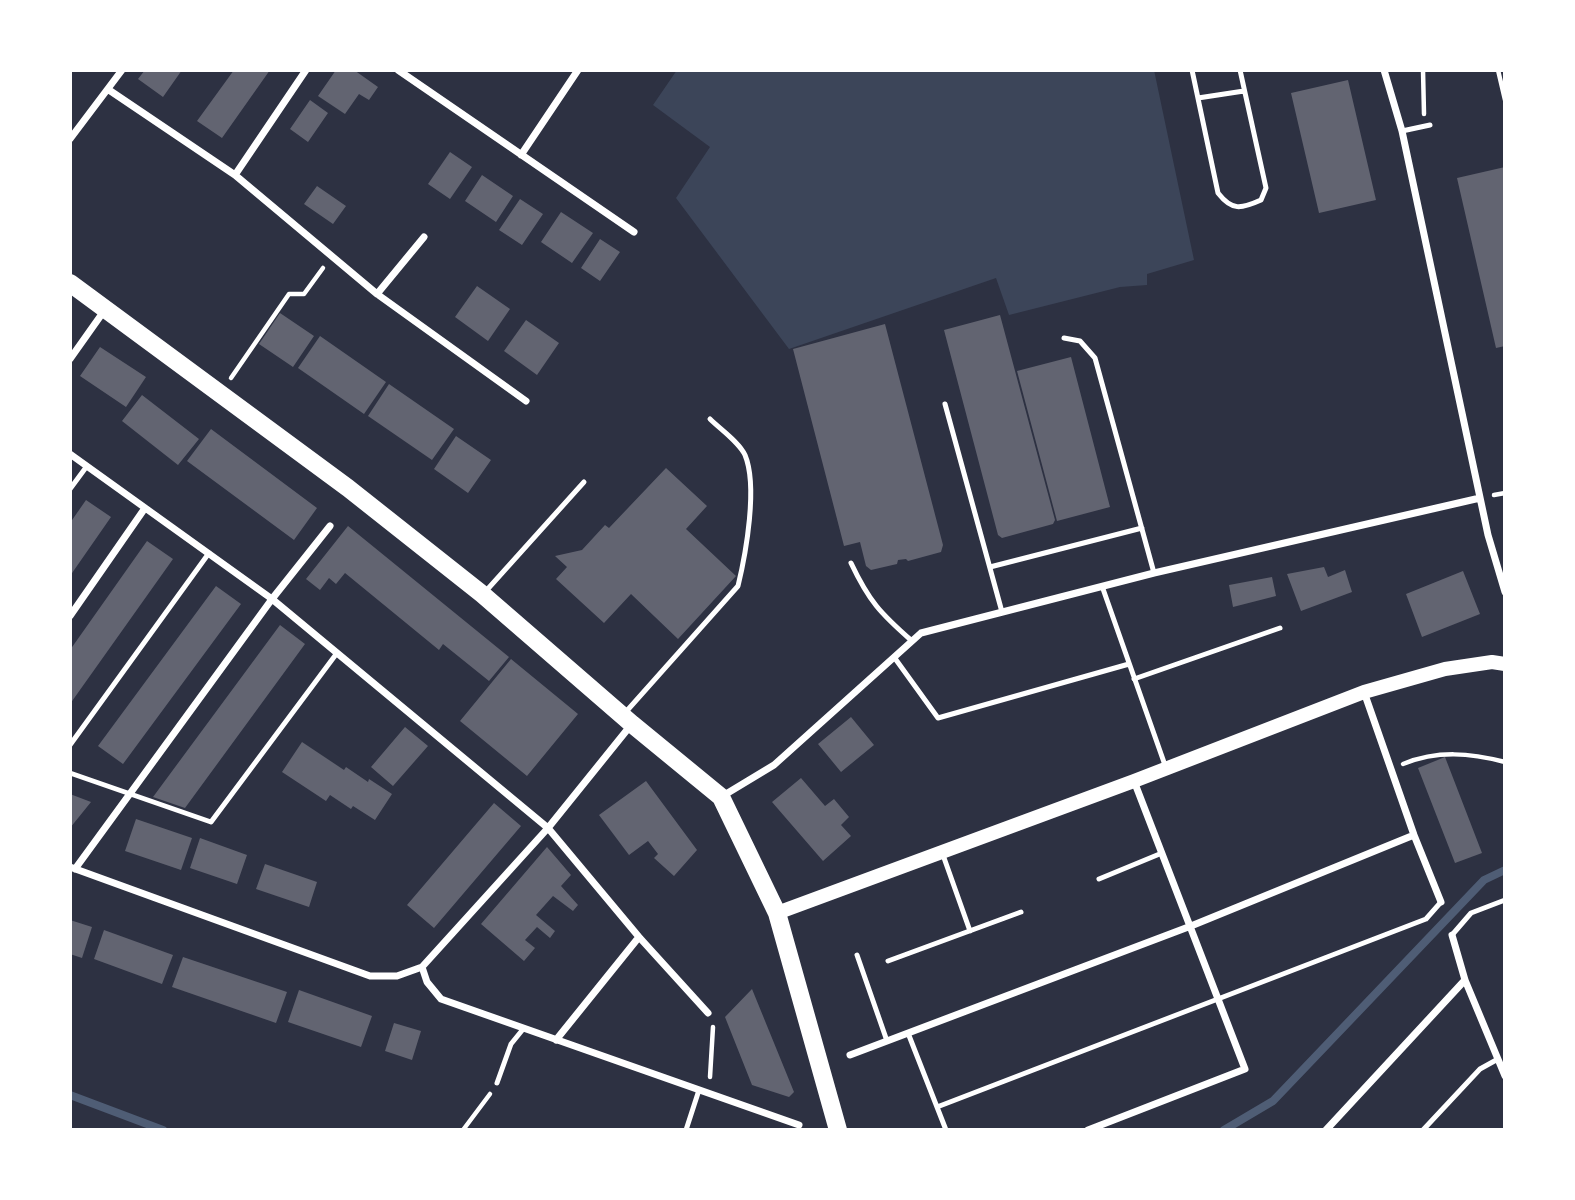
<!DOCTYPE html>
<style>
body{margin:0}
#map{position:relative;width:1575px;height:1200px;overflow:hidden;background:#2d3142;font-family:"Zilla Slab",serif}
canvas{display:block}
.frame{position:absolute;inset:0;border:72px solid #fff;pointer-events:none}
</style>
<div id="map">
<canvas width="1575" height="1200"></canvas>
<div class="frame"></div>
</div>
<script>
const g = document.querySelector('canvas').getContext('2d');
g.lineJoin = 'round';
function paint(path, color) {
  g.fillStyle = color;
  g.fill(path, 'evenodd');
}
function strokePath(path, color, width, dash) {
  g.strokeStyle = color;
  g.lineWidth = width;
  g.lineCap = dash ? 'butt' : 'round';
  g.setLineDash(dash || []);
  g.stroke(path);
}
paint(new Path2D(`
 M 677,70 L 1154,70 L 1194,260 L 1147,274 L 1147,285 L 1120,287 L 1009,315 L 996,278 L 789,349 L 676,198 L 710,147 L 653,105 Z`), '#3c4559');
strokePath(new Path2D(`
 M 70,1095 L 163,1130
 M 1224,1130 L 1273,1101 L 1484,880 L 1505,870`), '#4f5d75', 8);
paint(new Path2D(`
 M 145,70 L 182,70 L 163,97 L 138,79 Z
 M 234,70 L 270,70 L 222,138 L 197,121 Z
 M 336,70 L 354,70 L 378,87 L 369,100 L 359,94 L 345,114 L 318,96 Z
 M 1348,80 L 1376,200 L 1319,213 L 1291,93 Z
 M 310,100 L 328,113 L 308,142 L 290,129 Z
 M 450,152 L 472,167 L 450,199 L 428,184 Z
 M 1505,167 L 1505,346 L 1496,348 L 1457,178 Z
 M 482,175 L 513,196 L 496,222 L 465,201 Z
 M 317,186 L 346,206 L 333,224 L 304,204 Z
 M 520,199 L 543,214 L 522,245 L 499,230 Z
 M 561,212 L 593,233 L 572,263 L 541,242 Z
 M 600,239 L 620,252 L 600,281 L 581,268 Z
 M 477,286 L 510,309 L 488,341 L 455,317 Z
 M 280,313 L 314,336 L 293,367 L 259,344 Z
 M 1000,315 L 1055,520 L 1053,524 L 1002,538 L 998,535 L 944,330 Z
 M 526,320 L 559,343 L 537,375 L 504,351 Z
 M 885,324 L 943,545 L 941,552 L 908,561 L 906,559 L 898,560 L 897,564 L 871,570 L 866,566 L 860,542 L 844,546 L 793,349 Z
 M 320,336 L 386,382 L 364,414 L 298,368 Z
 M 100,347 L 146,377 L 126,407 L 80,376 Z
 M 1071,357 L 1110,507 L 1057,521 L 1017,371 Z
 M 389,384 L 454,429 L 432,460 L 368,416 Z
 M 142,395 L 199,439 L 178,465 L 122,421 Z
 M 211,429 L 317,508 L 294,540 L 187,461 Z
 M 456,436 L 491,460 L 468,493 L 434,469 Z
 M 666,468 L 707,506 L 686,529 L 736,576 L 678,639 L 631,594 L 604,623 L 556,579 L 567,567 L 555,556 L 582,550 L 605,525 L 609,528 Z
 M 86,500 L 111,517 L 70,576 L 70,523 Z
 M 348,526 L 509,657 L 489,681 L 443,644 L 439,650 L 345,573 L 336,584 L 329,578 L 320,590 L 306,579 Z
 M 147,541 L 173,559 L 70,704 L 70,650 Z
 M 1324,567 L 1328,577 L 1345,570 L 1352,592 L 1301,611 L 1287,574 Z
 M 1463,571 L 1480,614 L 1422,637 L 1406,594 Z
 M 1272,577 L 1276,596 L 1233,607 L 1229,585 Z
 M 216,586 L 241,604 L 123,764 L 98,746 Z
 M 280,625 L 305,644 L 185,808 L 153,797 Z
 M 511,659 L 578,714 L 527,776 L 460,721 Z
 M 851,717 L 874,745 L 841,772 L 818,744 Z
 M 405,727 L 428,746 L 393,786 L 371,767 Z
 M 302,742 L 344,770 L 346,767 L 368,782 L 369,779 L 392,794 L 375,820 L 353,806 L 351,809 L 330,795 L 326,801 L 282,772 Z
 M 1445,757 L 1482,853 L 1455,863 L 1418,768 Z
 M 801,778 L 825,806 L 834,799 L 849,817 L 841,825 L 851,836 L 823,861 L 772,802 Z
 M 646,781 L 697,850 L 674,876 L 654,858 L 658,854 L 648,841 L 629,855 L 599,815 Z
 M 70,794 L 91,802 L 70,828 Z
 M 494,803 L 521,826 L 434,928 L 407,905 Z
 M 136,819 L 192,838 L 181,870 L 125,851 Z
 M 200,838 L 247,855 L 237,884 L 190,868 Z
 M 547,847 L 571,875 L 561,886 L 578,905 L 573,911 L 553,896 L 536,915 L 555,931 L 550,938 L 537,927 L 525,940 L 535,948 L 524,961 L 481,924 Z
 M 265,864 L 317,882 L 309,907 L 256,889 Z
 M 70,920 L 92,927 L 82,958 L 70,954 Z
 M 104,930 L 173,955 L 162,984 L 94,959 Z
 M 183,957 L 287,992 L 276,1023 L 172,987 Z
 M 752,989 L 794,1092 L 789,1097 L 752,1085 L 725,1017 Z
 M 299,990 L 372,1016 L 361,1047 L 288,1022 Z
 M 394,1023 L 421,1031 L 412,1060 L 385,1051 Z`), '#626471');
strokePath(new Path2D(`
 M 1423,70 L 1424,114
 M 1498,70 L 1505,100
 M 231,378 L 289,294 L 304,294 L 323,268
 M 1494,495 L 1505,493
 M 1403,764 C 1438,750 1470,753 1505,762
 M 710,1077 L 713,1027
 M 463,1130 L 490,1094`), '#fff', 4.5);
strokePath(new Path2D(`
 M 1192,70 L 1218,193 C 1232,211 1241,209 1261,200 L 1266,188 L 1240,70
 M 1198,98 L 1244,91
 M 1402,131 L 1430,125
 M 1064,338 L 1080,341 L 1095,358 L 1154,573
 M 945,404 L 1002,612
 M 70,489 L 87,466
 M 851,563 C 869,601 880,613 912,641
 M 990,567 L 1142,528
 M 1102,586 L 1166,768
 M 485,592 L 584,482
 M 894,657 L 938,718 L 1129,664
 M 1134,679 L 1280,628
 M 624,714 L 738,586 C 746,553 758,486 745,455 C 739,442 720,429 710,419
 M 70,745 L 209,553
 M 70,773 L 211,822 L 337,653
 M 943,855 L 970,931
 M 1099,879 L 1162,853
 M 1452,935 L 1471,913 L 1505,900
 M 857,955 L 887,1041
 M 888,961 L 1021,912
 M 908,1033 L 946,1130
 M 497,1083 L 511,1044 L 524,1028
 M 937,1107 L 1426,919 L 1441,902
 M 686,1130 L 699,1090
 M 1423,1130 L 1480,1069 L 1498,1059`), '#fff', 5);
strokePath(new Path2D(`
 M 398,70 L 634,232
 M 1384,70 L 1402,131 L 1488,535 L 1505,592
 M 109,90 L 235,175 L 377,294 L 526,401
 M 70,139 L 122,70
 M 521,155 L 578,70
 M 235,175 L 306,70
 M 377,294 L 424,237
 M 70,359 L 104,311
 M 70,454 L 272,599 L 548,828 L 639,937 L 708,1013
 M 70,616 L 145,508
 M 1364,692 L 1414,835 L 1441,902
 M 721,797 L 774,765 L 921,633 L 1154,573 L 1480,498
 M 70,867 L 370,976 L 397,976 L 422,967 L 548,828 L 631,725
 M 75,869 L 272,599 L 330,526
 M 1452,935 L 1465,980 L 1505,1076
 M 422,967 L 427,982 L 441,999 L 799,1125
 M 556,1040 L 639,937
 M 850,1055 L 1191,926 L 1414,835
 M 1088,1130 L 1245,1069 L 1134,781
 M 1326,1130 L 1465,980`), '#fff', 7);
strokePath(new Path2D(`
 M 777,913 L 1134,781 L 1364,692 L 1445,669 L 1492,662 L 1505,664`), '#fff', 14);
strokePath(new Path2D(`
 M 70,283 L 348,488 L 482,594 L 632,724 L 721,797 L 777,913 L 838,1130`), '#fff', 18);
</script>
